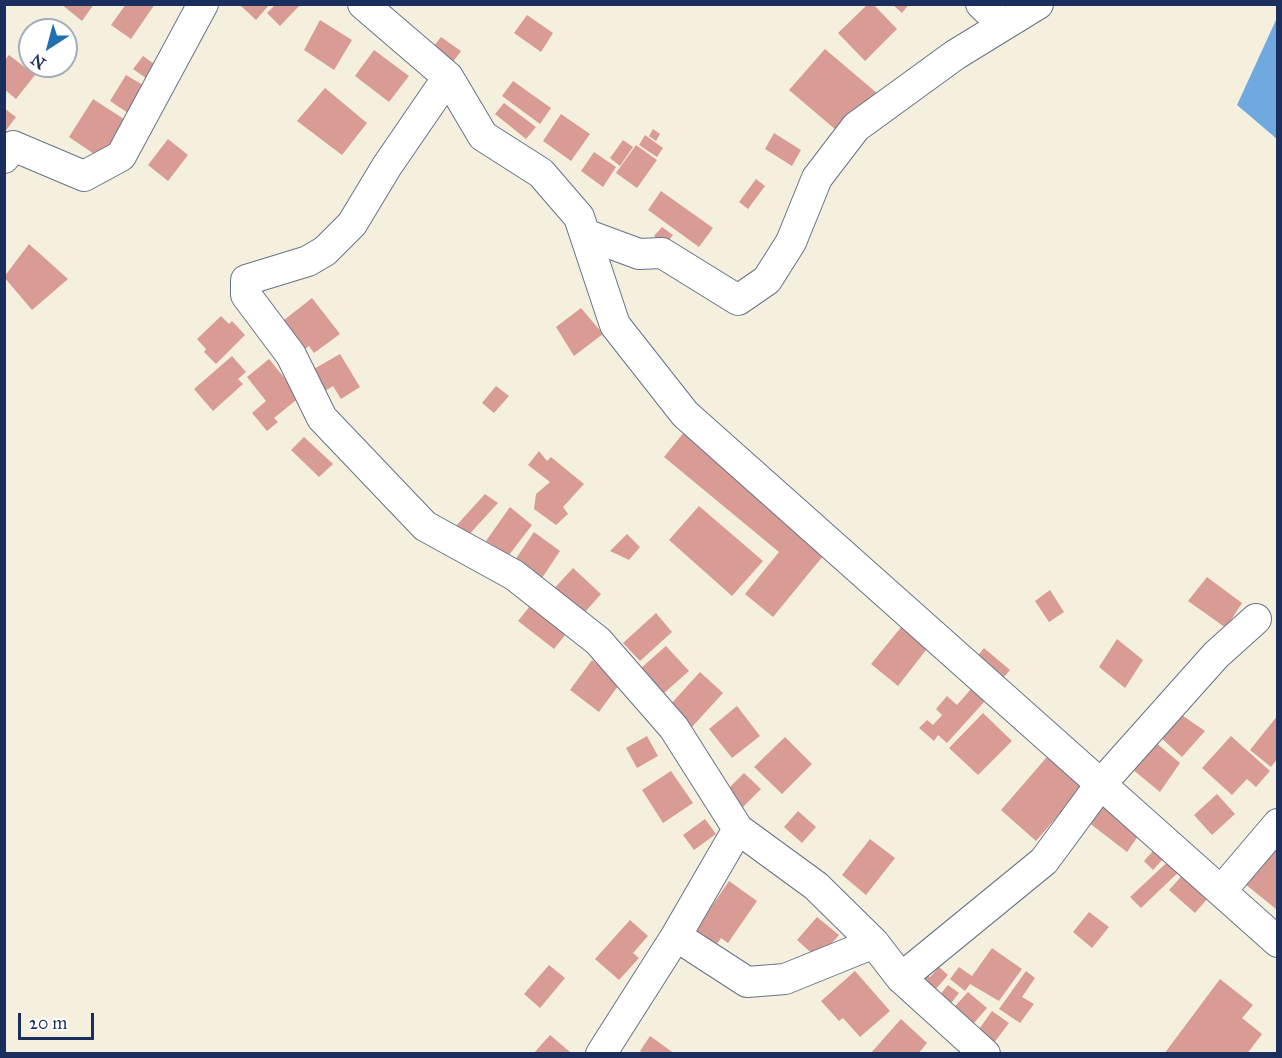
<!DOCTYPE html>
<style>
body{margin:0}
#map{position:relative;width:1282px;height:1058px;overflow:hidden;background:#f5f0de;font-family:"IM FELL Great Primer",serif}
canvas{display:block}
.frame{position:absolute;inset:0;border:6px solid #1b2f5e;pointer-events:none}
.north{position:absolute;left:18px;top:18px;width:60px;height:60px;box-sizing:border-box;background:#fff;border:2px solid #a4acbf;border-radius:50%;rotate:216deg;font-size:16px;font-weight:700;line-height:24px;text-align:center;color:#1b2f5e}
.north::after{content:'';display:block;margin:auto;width:21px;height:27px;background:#1f6fb2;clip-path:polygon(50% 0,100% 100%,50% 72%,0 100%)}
.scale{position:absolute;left:18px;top:1013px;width:76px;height:27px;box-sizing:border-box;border:3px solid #1b2f5e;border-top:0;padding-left:8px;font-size:18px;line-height:21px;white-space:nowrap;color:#1b2f5e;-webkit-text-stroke:4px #fff;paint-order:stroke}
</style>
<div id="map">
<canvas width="1282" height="1058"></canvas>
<div class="frame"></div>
<div class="north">N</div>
<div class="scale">20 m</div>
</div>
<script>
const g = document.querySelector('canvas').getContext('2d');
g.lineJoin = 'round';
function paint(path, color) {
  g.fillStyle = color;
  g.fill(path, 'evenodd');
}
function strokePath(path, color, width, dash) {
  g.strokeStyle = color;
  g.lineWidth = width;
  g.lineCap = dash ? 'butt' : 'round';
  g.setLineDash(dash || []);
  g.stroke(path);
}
paint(new Path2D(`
 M 1276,20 L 1277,20 L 1277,139 L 1237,105 Z`), '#6fa9df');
paint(new Path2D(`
 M 61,4 L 94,4 L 82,21 Z
 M 126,4 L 155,4 L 131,39 L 111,25 Z
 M 242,4 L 270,4 L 256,20 L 241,6 Z
 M 276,4 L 301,4 L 280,26 L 267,13 Z
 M 868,4 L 873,4 L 897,29 L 865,61 L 838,33 Z
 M 892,4 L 909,4 L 902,13 Z
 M 527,15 L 553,33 L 541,52 L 514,33 Z
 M 320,20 L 352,40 L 334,70 L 304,50 Z
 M 441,37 L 461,51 L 447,70 L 427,55 Z
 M 825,49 L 878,94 L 843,136 L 789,90 Z
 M 374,50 L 409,76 L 389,102 L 355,76 Z
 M 9,55 L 35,75 L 16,99 L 4,89 L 4,61 Z
 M 143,56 L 160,68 L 150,81 L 133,69 Z
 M 126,75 L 148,88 L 131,115 L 110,101 Z
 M 513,81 L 551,108 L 540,124 L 502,96 Z
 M 325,88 L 367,123 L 342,155 L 297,121 Z
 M 93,99 L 127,121 L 103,160 L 69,137 Z
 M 504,103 L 536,127 L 526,139 L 495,114 Z
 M 4,108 L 16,117 L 4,133 Z
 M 561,114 L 590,134 L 571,161 L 543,141 Z
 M 653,129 L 660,134 L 656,141 L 649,136 Z
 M 774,133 L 801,150 L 792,166 L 765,149 Z
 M 645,135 L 663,148 L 657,157 L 639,145 Z
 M 168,139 L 188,155 L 168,181 L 148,165 Z
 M 623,140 L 633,147 L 620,166 L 610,158 Z
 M 636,145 L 657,160 L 637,188 L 616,173 Z
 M 594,152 L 616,167 L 603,187 L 581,171 Z
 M 756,179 L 765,186 L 748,209 L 739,202 Z
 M 661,191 L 713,228 L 699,247 L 648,210 Z
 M 662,227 L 673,235 L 665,245 L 654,236 Z
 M 29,244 L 68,279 L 32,310 L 4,277 Z
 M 312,298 L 340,334 L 314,353 L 309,346 L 301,352 L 279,324 Z
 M 581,308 L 603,334 L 574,356 L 556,327 Z
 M 221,316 L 229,324 L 232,321 L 245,335 L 216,364 L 204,352 L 206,349 L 197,339 Z
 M 340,354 L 360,387 L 341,399 L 333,386 L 325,391 L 312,370 Z
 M 232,356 L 246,372 L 238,379 L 243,384 L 213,411 L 194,389 Z
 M 269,359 L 300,397 L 274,418 L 278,422 L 267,431 L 252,413 L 266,401 L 247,377 Z
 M 496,386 L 509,396 L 494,413 L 482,403 Z
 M 685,431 L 828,550 L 773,617 L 745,594 L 779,552 L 664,457 Z
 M 304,437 L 333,464 L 319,477 L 291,450 Z
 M 539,451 L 547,461 L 551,457 L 584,484 L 563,507 L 568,514 L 556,525 L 534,509 L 536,494 L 550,482 L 528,465 Z
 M 485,494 L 498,503 L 465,539 L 455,527 Z
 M 699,506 L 763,561 L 732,596 L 669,540 Z
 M 510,507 L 532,525 L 509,555 L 486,541 Z
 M 534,532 L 560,551 L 540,581 L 513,563 Z
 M 627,534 L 640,547 L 629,560 L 610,551 Z
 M 573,568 L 601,594 L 579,619 L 550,593 Z
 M 1207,577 L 1242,603 L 1226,628 L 1188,601 Z
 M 1050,590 L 1064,612 L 1049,622 L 1035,601 Z
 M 534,601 L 570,629 L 554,649 L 518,621 Z
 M 656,613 L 672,632 L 640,661 L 623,643 Z
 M 907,620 L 933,641 L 898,686 L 871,664 Z
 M 1117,639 L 1143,660 L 1125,688 L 1099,667 Z
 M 666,646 L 689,671 L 655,701 L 632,676 Z
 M 984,648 L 1010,670 L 1001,680 L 976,658 Z
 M 592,660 L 621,682 L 599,712 L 570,690 Z
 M 700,672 L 723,693 L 692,727 L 669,706 Z
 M 971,689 L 985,701 L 947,743 L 938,735 L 934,741 L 919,728 L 927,720 L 933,725 L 942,715 L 936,709 L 947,696 L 957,705 Z
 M 737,706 L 760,736 L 732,758 L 709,729 Z
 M 983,713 L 1012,741 L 978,775 L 949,748 Z
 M 1179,713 L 1205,731 L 1182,757 L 1159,736 Z
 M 1278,715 L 1278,758 L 1271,767 L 1250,750 Z
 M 647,736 L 658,756 L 637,768 L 626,748 Z
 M 1231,736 L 1270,771 L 1256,787 L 1247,779 L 1232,795 L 1202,768 Z
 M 785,737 L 812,764 L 782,794 L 754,767 Z
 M 1154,741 L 1180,763 L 1160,792 L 1132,769 Z
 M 1053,750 L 1088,781 L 1036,841 L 1001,810 Z
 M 671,771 L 693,803 L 663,823 L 642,790 Z
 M 744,773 L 761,789 L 736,814 L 720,797 Z
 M 1217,794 L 1235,814 L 1212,835 L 1194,815 Z
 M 1107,799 L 1143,829 L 1127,852 L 1088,822 Z
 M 798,811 L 816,827 L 802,843 L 784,827 Z
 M 705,819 L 716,834 L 694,850 L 683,835 Z
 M 870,839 L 895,858 L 866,895 L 842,875 Z
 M 1161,842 L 1170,851 L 1153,870 L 1144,861 Z
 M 1278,844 L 1278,907 L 1276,909 L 1245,884 Z
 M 1176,854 L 1186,865 L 1141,908 L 1130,897 Z
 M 1190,867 L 1215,890 L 1195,913 L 1169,890 Z
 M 729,881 L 757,901 L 728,943 L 721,938 L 715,947 L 694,932 Z
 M 1089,912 L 1109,927 L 1092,948 L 1073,932 Z
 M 817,917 L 839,935 L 818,959 L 797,940 Z
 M 630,920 L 648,936 L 633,953 L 639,958 L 619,980 L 595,959 Z
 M 992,948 L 1022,969 L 999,1001 L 970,984 L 965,991 L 950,979 L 959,967 L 972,976 Z
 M 549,965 L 565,978 L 540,1008 L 524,994 Z
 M 939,967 L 948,975 L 929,997 L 920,969 L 930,977 Z
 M 855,971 L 890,1011 L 860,1037 L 843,1018 L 839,1021 L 821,1001 Z
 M 1026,971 L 1035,978 L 1022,997 L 1034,1004 L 1020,1023 L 999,1009 Z
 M 1220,979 L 1253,1005 L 1242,1018 L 1262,1034 L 1247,1054 L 1164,1054 Z
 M 948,985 L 959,993 L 945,1011 L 934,1002 Z
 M 968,992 L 987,1008 L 967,1031 L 948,1014 Z
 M 992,1011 L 1009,1023 L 990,1048 L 974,1036 Z
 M 901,1019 L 927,1043 L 918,1054 L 870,1054 Z
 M 550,1035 L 570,1052 L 569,1054 L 533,1054 Z
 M 650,1036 L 675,1054 L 644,1054 L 640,1051 Z`), '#d99c94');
const street = new Path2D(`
 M 363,4 L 448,77 L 483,136 L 541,173 L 579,217 L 615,325 L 685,414 L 1278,942
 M 981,4 L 1003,25
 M 448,77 L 387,166 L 352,224 L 325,251 L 308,261 L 246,280 L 246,295 L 291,355 L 322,418 L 425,526 L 514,575 L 598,641 L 674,728 L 738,829 L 816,886 L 874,943 L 901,978 L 985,1054
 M 4,158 L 13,146 L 84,176 L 121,156 L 203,4
 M 585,234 L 639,254 L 662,253 L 738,300 L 767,280 L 791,242 L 817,178 L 856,127 L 955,55 L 1038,4
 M 1221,891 L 1278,824
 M 676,936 L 747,982 L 785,979 L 874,943
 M 901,978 L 1044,861 L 1100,785 L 1216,655 L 1256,619
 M 601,1054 L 676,936 L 738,829`);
strokePath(street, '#67738b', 32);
strokePath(street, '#fff', 30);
</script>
